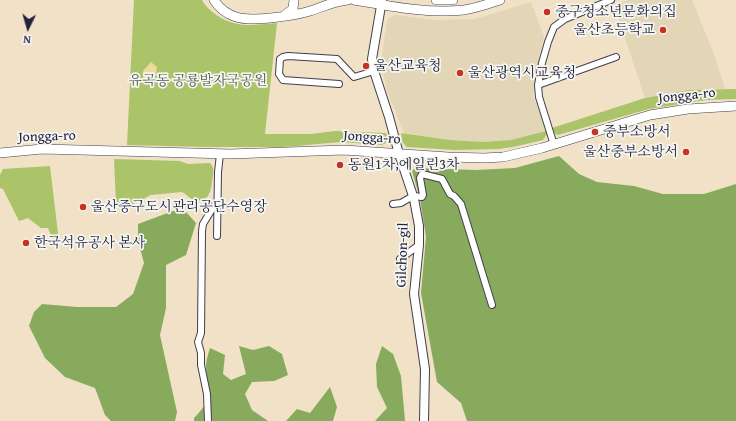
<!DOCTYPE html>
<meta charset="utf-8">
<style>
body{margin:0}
#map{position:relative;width:736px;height:421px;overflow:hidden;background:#f1e1c6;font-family:"Gentium Book Plus",serif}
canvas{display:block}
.north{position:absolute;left:8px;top:8px;width:40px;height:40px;-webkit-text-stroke:3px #f6f6f2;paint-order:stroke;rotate:185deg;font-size:11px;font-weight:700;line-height:16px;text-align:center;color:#22223b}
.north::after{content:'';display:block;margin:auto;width:14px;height:18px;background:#22223b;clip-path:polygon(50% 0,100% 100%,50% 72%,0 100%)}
</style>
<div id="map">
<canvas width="736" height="421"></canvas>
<div class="north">N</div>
</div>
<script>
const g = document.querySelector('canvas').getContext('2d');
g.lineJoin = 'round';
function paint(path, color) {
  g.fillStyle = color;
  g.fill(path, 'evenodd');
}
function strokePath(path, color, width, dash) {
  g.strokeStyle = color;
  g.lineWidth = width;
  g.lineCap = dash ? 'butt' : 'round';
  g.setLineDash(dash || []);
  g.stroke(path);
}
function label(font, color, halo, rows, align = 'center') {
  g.font = font + ' "Gentium Book Plus","Noto Serif KR",serif';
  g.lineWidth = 3.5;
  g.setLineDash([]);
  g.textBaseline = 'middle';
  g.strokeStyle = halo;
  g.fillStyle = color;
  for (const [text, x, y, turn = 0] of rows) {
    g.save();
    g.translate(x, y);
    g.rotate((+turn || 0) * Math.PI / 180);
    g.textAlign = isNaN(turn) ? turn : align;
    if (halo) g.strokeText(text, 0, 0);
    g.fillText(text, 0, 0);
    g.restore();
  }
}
paint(new Path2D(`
 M 629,0 L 692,0 L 714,54 L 725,89 L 689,90 L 645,98 L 614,5 Z
 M 531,2 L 544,37 L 539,56 L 533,97 L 546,126 L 546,131 L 511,140 L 483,142 L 450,140 L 404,133 L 387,91 L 381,61 L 387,21 L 391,17 L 395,15 L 433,20 L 475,19 Z`), '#e2d6b7');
paint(new Path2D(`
 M 134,0 L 202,0 C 205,6 210,10 215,14 C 236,29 252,25 277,23 L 265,134 L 311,134 L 335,131 L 386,133 L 388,139 L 386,143 L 382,145 L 341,142 L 284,147 L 204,147 L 127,145 Z
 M 736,89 L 736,99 L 706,100 L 649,109 L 558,135 L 554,133 L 552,128 L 645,98 L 689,90 Z
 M 546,131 L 547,134 L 543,140 L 513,147 L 498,149 L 455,150 L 407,147 C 402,143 402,140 401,133 L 450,140 L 483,142 L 511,140 Z
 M 114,159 L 180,161 L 188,164 L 210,163 C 215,168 213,174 212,181 C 211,192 208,203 195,200 C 189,199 187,194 182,192 L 151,195 L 131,205 L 116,204 Z
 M 50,166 L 59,242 L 55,245 L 48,228 L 41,228 L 28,218 L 19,221 L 3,189 L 0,188 L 0,175 L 3,169 Z`), '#abc469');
paint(new Path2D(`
 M 559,156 L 579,174 L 597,182 L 634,186 L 663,194 L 704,194 L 736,184 L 736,421 L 467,421 L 461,403 L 437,382 L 421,293 L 426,237 L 420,199 L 412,171 L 415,168 L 476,170 L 515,168 Z
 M 173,211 L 186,212 L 196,223 L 186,255 L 166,265 L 166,308 L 160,335 L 177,412 L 175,421 L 111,421 L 105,415 L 95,388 L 65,377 L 45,358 L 29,326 L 34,312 L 42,304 L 77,307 L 116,307 L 133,294 L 144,263 L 138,241 L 138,224 Z
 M 239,346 L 253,350 L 269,346 L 282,354 L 288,375 L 274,381 L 252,382 L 245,394 L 252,410 L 268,421 L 194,421 L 194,418 C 214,399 207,391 206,367 C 206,361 208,354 210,348 L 225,355 L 223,374 L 231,380 L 246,374 Z
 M 382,346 L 393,354 L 401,376 L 405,421 L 375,421 L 387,408 L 377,387 L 376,364 Z
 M 330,387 L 337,407 L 333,421 L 286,421 L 297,409 L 310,413 Z`), '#88aa5d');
paint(new Path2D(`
 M 151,62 L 157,67 L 156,75 L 154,80 L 150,82 L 143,81 L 143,71 Z`), '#eeda9e');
const minor = new Path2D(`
 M 339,84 L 283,80 L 279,74 L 280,59 L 283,57 L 288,56 L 337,59 L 354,77 L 374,71
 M 538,85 L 616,57
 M 554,145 L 539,97 L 538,85 L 542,63 L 548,42 L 554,27 L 565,19 L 611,0
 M 393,204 L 401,203 L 413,196 L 422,197 L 423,195 L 420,178 L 422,174 L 442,179 L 450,194 L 454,196 L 461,204 L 492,305
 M 217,236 L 218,172 L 220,154
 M 400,259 L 419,245
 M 208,421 L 207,394 L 201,365 L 201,353 L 198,342 L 201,333 L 202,231 L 203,224 L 217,201`);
const tertiary = new Path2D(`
 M 382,0 L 372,59 L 373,68 L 389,117 L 399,154 L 414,199 L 419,226 L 419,245 L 414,294 L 425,369 L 424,421`);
const secondary = new Path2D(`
 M 214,0 C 219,8 227,14 236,17 C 251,22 294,16 310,11 C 323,7 334,1 348,0
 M 354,0 C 390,6 428,14 464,10 C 477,8 488,4 500,0
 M 436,0 L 453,0
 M 286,14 L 293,9 L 294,0
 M 0,153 L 42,149 L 230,154 L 344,150 L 448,157 L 484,158 L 503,157 L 542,148 L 650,115 L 688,109 L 736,106`);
strokePath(minor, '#413f50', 8);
strokePath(tertiary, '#413f50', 10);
strokePath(secondary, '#413f50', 10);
strokePath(minor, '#fff', 6);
strokePath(tertiary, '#fff', 8);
strokePath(secondary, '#fff', 9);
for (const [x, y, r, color] of [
 [547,12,4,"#c8321e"],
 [663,30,4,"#c8321e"],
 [366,66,4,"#c8321e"],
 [460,73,4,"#c8321e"],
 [595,132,4,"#c8321e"],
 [686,152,4,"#c8321e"],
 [340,165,4,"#c8321e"],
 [83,207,4,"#c8321e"],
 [26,243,4,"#c8321e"]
]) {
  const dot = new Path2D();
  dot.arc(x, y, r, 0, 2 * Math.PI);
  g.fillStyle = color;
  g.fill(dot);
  strokePath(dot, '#f6f6f2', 1.5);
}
label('14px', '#22223b', '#f6f6f2', [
 ["중구청소년문화의집",555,12],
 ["울산초등학교",655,30,"right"],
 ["울산교육청",374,66],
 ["울산광역시교육청",468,73],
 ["중부소방서",603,132],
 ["울산중부소방서",678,152,"right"],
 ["동원1차,에일린3차",348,165],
 ["울산중구도시관리공단수영장",91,207],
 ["한국석유공사 본사",34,243]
], 'left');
label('14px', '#525b4b', '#f6f6f2', [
 ["유곡동 공룡발자국공원",198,81]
]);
label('14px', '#22223b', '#f6f6f2', [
 ["Jongga-ro",687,96,-6],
 ["Jongga-ro",47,137,-2],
 ["Jongga-ro",372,138,4],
 ["Gilchon-gil",403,255,-88]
]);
</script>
